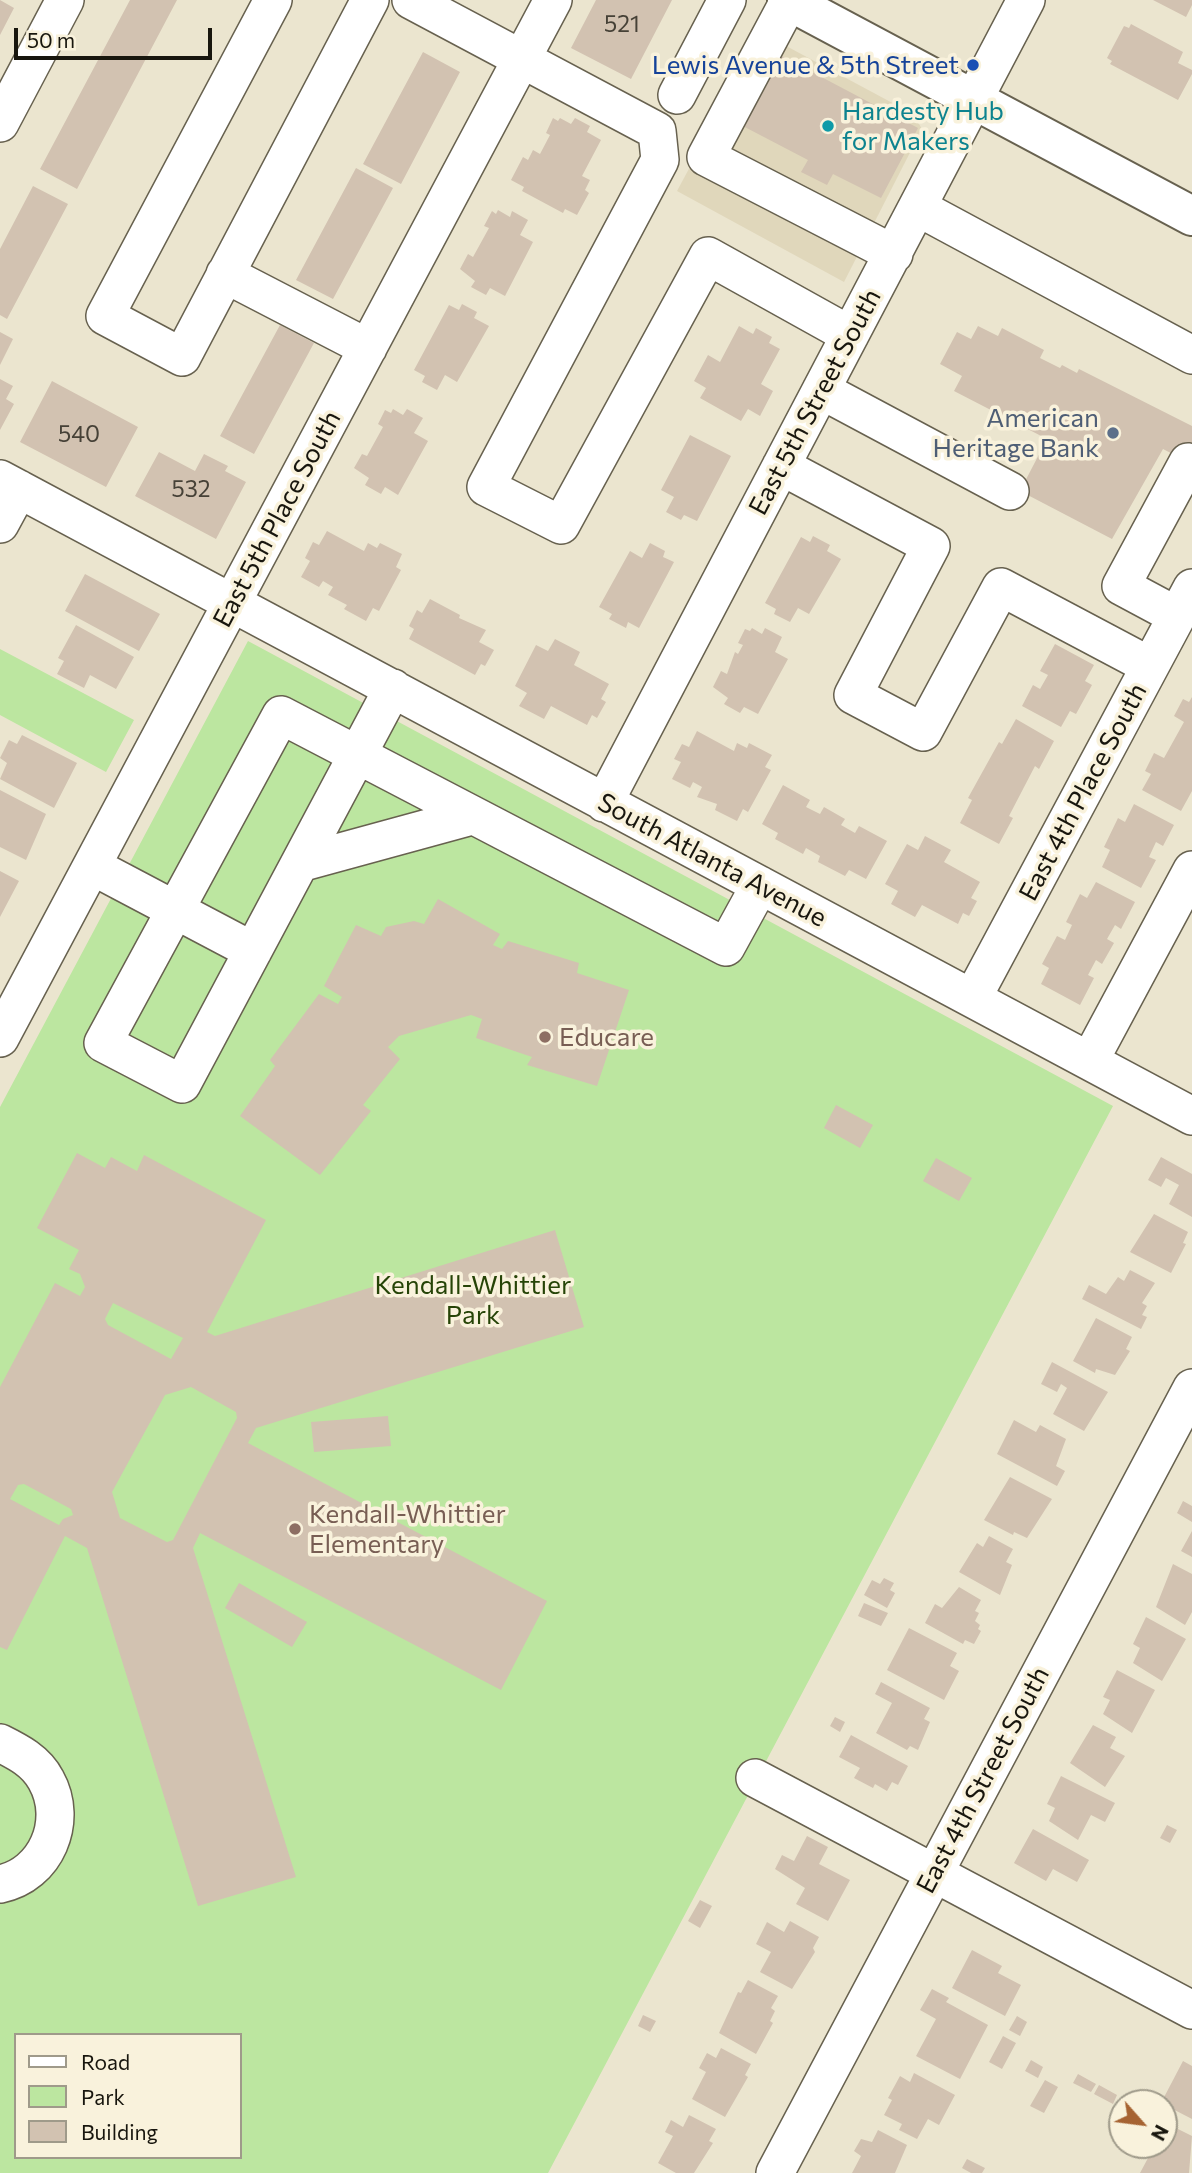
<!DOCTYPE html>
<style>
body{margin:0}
#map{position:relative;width:1192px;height:2173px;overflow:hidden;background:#ebe5cf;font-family:Commissioner,sans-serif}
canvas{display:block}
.legend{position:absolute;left:14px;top:2033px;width:228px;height:126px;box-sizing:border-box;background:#f9f2dc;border:2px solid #9f9a8a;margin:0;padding:9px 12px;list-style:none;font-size:21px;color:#18160e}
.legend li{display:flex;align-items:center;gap:14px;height:35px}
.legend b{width:35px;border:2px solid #9f9a8a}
.north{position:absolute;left:1108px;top:2089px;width:70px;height:70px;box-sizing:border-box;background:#f9f2dc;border:2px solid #9f9a8a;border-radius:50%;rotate:118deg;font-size:19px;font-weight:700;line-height:28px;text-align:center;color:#18160e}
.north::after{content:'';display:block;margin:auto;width:24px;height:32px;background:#a66332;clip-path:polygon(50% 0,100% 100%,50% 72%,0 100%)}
.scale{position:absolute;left:14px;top:28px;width:198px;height:32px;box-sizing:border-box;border:4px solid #18160e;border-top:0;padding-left:9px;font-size:21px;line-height:24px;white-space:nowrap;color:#18160e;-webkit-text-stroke:5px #f9f2dc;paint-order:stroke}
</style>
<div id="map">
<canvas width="1192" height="2173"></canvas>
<ul class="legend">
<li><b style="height:9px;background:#fff"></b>Road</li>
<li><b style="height:19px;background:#bce6a0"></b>Park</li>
<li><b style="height:19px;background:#d2c2b1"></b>Building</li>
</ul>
<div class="north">N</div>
<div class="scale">50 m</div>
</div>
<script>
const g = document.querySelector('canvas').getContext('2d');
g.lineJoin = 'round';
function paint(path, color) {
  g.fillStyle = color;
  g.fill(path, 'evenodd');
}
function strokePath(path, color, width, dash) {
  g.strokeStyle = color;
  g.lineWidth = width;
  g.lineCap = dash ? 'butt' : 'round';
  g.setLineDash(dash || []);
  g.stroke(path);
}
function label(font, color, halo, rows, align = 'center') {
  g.font = font + ' Commissioner,sans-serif';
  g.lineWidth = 7;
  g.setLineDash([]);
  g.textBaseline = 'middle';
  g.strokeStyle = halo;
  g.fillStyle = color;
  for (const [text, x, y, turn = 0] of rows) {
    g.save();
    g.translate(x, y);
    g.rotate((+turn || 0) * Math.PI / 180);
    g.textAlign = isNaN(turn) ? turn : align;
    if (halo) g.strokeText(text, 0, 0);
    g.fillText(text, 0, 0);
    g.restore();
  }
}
paint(new Path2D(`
 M 762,33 L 913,114 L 922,129 L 844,282 L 677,191 Z`), '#e0d7bb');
paint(new Path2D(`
 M 248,641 L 1113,1106 L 548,2173 L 0,2173 L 0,1107 ZM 16,2035 L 240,2035 L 240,2157 L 16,2157 Z
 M 0,649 L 134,720 L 106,772 L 0,715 Z`), '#bce6a0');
paint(new Path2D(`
 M 0,0 L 14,8 L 0,35 Z
 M 130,0 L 177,0 L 77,189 L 40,169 Z
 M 596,0 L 672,0 L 631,79 L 571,48 Z
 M 1153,0 L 1192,0 L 1192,5 L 1186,17 Z
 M 1131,24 L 1183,52 L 1178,63 L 1192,70 L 1192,74 L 1178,100 L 1110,64 L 1112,61 L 1107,58 L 1124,26 L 1129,28 Z
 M 423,52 L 460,72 L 401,184 L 363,164 Z
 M 776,53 L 918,128 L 881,198 L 833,174 L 827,185 L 801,172 L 808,160 L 739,124 Z
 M 553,118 L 558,121 L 560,118 L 571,124 L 575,118 L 590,126 L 587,132 L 601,140 L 582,176 L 590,180 L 585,190 L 589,193 L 577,215 L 565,209 L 563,213 L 522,191 L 524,187 L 511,180 L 523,157 L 528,160 L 533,150 L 540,154 L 550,135 L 546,133 Z
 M 356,168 L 393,188 L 333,299 L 296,280 Z
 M 33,186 L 68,204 L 7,319 L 0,315 L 0,249 Z
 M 498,210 L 510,217 L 512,211 L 528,220 L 520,235 L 533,242 L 505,296 L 490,288 L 486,295 L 471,287 L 475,281 L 460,269 L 468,254 L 473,257 L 489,228 L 484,226 L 492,211 L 496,214 Z
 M 462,304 L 477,312 L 474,318 L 489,326 L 457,382 L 445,375 L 437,390 L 422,382 L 425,376 L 414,370 L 449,305 L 459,310 Z
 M 280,325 L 314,343 L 254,454 L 220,436 Z
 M 739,326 L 753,334 L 756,328 L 772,337 L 769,343 L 780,349 L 761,384 L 773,391 L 760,416 L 748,409 L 741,421 L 700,398 L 706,388 L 694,381 L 708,355 L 720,362 Z
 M 978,326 L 998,336 L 1002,328 L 1044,350 L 1040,358 L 1060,368 L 1062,365 L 1077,373 L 1079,369 L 1192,426 L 1192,464 L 1163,449 L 1112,539 L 1020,491 L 1047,439 L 954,391 L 962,376 L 940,364 L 957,332 L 971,339 Z
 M 0,332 L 13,339 L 0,365 Z
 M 0,379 L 13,386 L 6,399 L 14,404 L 0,430 Z
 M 52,381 L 138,427 L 106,487 L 20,442 Z
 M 393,409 L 403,415 L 407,409 L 423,418 L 414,433 L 428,441 L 398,495 L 385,487 L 381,494 L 365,485 L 369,478 L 354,468 L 362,454 L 367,456 L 383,427 L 378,424 L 385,410 L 391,413 Z
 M 690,435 L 731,456 L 697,521 L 684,515 L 681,520 L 666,512 L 674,497 L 661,490 Z
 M 159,452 L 195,471 L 204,454 L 228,466 L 225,471 L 246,482 L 216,539 L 135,496 Z
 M 327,531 L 364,551 L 368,543 L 377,548 L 380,543 L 402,554 L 396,567 L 401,570 L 379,611 L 373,608 L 366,621 L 344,609 L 347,605 L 328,595 L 333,587 L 323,581 L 319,587 L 301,577 L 310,561 L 305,558 L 313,542 L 319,545 Z
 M 813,536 L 830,545 L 827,551 L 841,559 L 809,614 L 798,608 L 790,622 L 774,614 L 776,609 L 765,603 L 801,537 L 810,542 Z
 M 650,543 L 665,551 L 663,557 L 674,562 L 639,628 L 628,622 L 626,628 L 609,619 L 612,614 L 599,607 L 630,551 L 642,558 Z
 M 85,574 L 160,614 L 139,651 L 65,611 Z
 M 430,599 L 460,615 L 459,618 L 486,630 L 479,642 L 494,650 L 485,666 L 481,664 L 475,675 L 409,639 L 414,629 L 409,626 L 417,610 L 422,613 Z
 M 76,625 L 134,657 L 116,689 L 90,675 L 84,688 L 57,674 L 64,661 L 58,658 Z
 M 752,628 L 762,634 L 765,628 L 782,637 L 775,652 L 788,659 L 758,714 L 744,707 L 740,713 L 724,704 L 728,698 L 713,687 L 721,671 L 727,674 L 735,652 L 738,654 L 743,645 L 738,643 L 745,629 L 750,631 Z
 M 555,639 L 580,652 L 574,665 L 609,684 L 601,699 L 606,702 L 597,718 L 592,715 L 587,725 L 551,706 L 544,719 L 519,706 L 527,693 L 515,686 L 536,645 L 548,651 Z
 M 1055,644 L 1094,665 L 1085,681 L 1092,685 L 1076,714 L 1070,711 L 1061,727 L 1022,706 L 1033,685 L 1040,689 L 1048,675 L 1040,671 Z
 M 1192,697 L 1192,791 L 1181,811 L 1142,790 L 1151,774 L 1145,771 L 1154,753 L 1164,758 L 1184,722 L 1174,716 L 1183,699 L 1189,702 Z
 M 1016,719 L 1054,741 L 1039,769 L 1035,766 L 1009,816 L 1013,818 L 999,844 L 960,823 L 972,800 L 968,798 L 999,742 L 1002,744 Z
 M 697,731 L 734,751 L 737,743 L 747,748 L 749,743 L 772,755 L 765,767 L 771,770 L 748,812 L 743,809 L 737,821 L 715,810 L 717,804 L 697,797 L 702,787 L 693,782 L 690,788 L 672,779 L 681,762 L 674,759 L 682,744 L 689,747 Z
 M 22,735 L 77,763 L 54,808 L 0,779 L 7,763 L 0,758 L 9,740 L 17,744 Z
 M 783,785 L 810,800 L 806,807 L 820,814 L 824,807 L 845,819 L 841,825 L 855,833 L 859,826 L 887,841 L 866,879 L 849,870 L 845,876 L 818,862 L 820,856 L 806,848 L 803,854 L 775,839 L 778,833 L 762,824 Z
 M 0,790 L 46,814 L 26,860 L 0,847 Z
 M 1134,804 L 1174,825 L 1163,846 L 1156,842 L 1149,857 L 1156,860 L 1141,888 L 1102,867 L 1110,850 L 1104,847 L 1118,818 L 1125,822 Z
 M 925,836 L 951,850 L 944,862 L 980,882 L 971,898 L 977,901 L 969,916 L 963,913 L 958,924 L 922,905 L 915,917 L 891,904 L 898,891 L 885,884 L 907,844 L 918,850 Z
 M 0,871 L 19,881 L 0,917 Z
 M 1096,882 L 1135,902 L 1121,929 L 1115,925 L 1107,939 L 1114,943 L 1102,964 L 1096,960 L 1088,975 L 1094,978 L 1080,1005 L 1041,984 L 1049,968 L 1042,964 L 1057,936 L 1065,940 L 1072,925 L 1066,922 L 1080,894 L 1087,898 Z
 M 438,899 L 500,934 L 493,945 L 502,949 L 508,941 L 579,963 L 577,973 L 629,990 L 597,1086 L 527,1065 L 532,1057 L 476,1038 L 482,1019 L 471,1015 L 399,1036 L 388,1047 L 400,1059 L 363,1105 L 371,1111 L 320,1175 L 240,1116 L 275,1066 L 270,1060 L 319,994 L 338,1004 L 342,997 L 324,986 L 356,925 L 381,936 L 386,927 L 414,921 L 424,924 Z
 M 836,1105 L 873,1125 L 860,1148 L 824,1128 Z
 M 77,1153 L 105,1168 L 111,1157 L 137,1171 L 144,1155 L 266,1220 L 207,1332 L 215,1336 L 555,1230 L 584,1327 L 256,1428 L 248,1443 L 547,1601 L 501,1690 L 200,1533 L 193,1548 L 296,1877 L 198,1906 L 87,1548 L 65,1536 L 7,1650 L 0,1647 L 0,1387 L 55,1283 L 80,1296 L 85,1287 L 80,1274 L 69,1269 L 79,1250 L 37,1228 ZM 113,1303 L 183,1338 L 171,1359 L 108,1325 L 105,1319 ZM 191,1387 L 236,1412 L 237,1418 L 173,1540 L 167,1542 L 120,1518 L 112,1492 L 165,1395 ZM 24,1484 L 71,1509 L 73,1515 L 63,1519 L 59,1525 L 10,1499 L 18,1485 Z
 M 1161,1157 L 1192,1174 L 1192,1217 L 1169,1204 L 1179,1185 L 1166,1178 L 1161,1187 L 1148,1180 Z
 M 936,1158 L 972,1178 L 959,1201 L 923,1181 Z
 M 1154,1214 L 1188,1232 L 1183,1243 L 1186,1244 L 1171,1273 L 1130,1252 Z
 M 1130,1270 L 1155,1283 L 1142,1303 L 1147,1306 L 1142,1315 L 1147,1317 L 1141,1329 L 1082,1299 L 1089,1285 L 1106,1294 L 1118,1277 L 1124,1281 Z
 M 1096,1318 L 1132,1337 L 1126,1349 L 1130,1351 L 1115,1375 L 1096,1369 L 1095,1373 L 1073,1361 Z
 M 1052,1362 L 1108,1392 L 1084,1431 L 1053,1414 L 1067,1388 L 1061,1384 L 1057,1392 L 1041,1384 Z
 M 388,1416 L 391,1446 L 314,1452 L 311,1422 Z
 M 1014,1420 L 1036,1432 L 1040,1425 L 1066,1439 L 1056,1466 L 1065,1471 L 1057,1486 L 997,1454 Z
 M 1010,1477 L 1052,1499 L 1027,1538 L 1014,1532 L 1013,1535 L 984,1520 Z
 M 1183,1501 L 1192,1506 L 1192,1522 L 1177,1513 Z
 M 1192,1531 L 1192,1557 L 1181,1551 Z
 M 989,1536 L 1013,1549 L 1006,1562 L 1012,1565 L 1000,1595 L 959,1572 L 977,1543 L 983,1547 Z
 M 1173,1564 L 1192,1574 L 1192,1612 L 1185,1625 L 1156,1607 Z
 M 884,1578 L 894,1583 L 890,1590 L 895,1593 L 887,1608 L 864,1595 L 872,1580 L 880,1584 Z
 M 239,1583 L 307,1622 L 292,1647 L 225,1608 Z
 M 959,1587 L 981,1600 L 975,1611 L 979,1613 L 975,1621 L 980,1625 L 978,1629 L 981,1631 L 974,1644 L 965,1640 L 963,1644 L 925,1623 L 935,1604 L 942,1608 Z
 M 864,1603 L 888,1613 L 881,1626 L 858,1616 Z
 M 1146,1617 L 1186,1639 L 1162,1681 L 1133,1663 L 1140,1648 L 1133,1644 Z
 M 909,1628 L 957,1653 L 950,1666 L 959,1671 L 944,1700 L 887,1670 Z
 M 1117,1670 L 1155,1690 L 1132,1733 L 1103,1714 L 1110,1700 L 1103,1697 Z
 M 881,1682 L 930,1708 L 924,1719 L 930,1722 L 918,1750 L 910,1746 L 907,1750 L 876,1733 L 892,1703 L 875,1694 Z
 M 835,1717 L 845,1722 L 840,1732 L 830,1726 Z
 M 1093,1725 L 1116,1737 L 1110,1748 L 1125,1756 L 1105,1787 L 1070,1763 Z
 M 851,1735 L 908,1766 L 898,1785 L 892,1782 L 887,1791 L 875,1784 L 873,1788 L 854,1778 L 860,1768 L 839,1757 Z
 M 1061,1776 L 1115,1803 L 1105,1822 L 1091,1815 L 1078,1840 L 1049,1821 L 1055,1808 L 1047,1804 Z
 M 1167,1825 L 1177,1830 L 1170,1843 L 1160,1838 Z
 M 1033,1829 L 1089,1860 L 1077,1882 L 1053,1869 L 1046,1881 L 1014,1863 Z
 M 807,1836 L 828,1847 L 819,1864 L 850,1880 L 828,1921 L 796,1904 L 805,1888 L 775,1869 L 782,1855 L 794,1861 Z
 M 700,1900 L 712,1906 L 700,1928 L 688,1921 Z
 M 790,1921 L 819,1937 L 813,1948 L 815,1952 L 792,1989 L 760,1972 L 771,1952 L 756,1944 L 767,1922 L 784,1932 Z
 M 972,1950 L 1002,1966 L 998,1973 L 1021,1985 L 1005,2016 L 952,1988 Z
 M 748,1980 L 778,1996 L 771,2008 L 775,2011 L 770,2021 L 773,2023 L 756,2054 L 719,2033 L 738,1992 L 741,1993 Z
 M 932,1989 L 949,1998 L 946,2002 L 988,2025 L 960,2079 L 916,2056 L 936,2019 L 920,2010 Z
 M 643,2015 L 656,2021 L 650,2032 L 638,2026 Z
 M 1017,2016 L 1027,2022 L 1020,2036 L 1009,2030 Z
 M 1003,2036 L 1016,2043 L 1002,2069 L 989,2062 Z
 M 721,2048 L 751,2064 L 745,2075 L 748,2077 L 725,2117 L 692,2099 L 706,2072 L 699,2068 L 707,2053 L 716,2058 Z
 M 1031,2060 L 1043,2067 L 1038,2078 L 1025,2071 Z
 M 1183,2061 L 1192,2066 L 1192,2119 L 1161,2103 Z
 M 914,2073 L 955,2095 L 939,2125 L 928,2119 L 917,2139 L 899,2130 L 902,2124 L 884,2115 L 892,2100 L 888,2098 L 900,2076 L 910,2082 Z
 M 1078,2074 L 1096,2084 L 1091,2092 L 1073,2083 Z
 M 1045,2080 L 1058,2087 L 1044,2113 L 1030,2106 Z
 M 1099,2085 L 1117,2095 L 1113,2104 L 1094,2094 Z
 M 689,2115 L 716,2129 L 709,2141 L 713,2143 L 694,2173 L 676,2173 L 658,2163 L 673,2136 L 665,2132 L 671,2120 L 683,2127 Z
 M 1166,2123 L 1192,2136 L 1189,2173 L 1140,2173 L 1155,2145 L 1164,2145 Z
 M 878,2130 L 907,2145 L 895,2173 L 852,2173 L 861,2156 L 854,2151 L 861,2139 L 872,2142 Z
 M 967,2159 L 985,2168 L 982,2173 L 971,2173 L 962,2168 Z`), '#d2c2b1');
const minor = new Path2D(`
 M 273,0 L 105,316 L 182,357 L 370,0
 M 411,0 L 657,131 L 660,160 L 486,487 L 561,525 L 708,256 L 850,335
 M 789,1 L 706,157 L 894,254
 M 677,95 L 727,0
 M 0,123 L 65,0
 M 919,208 L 1192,355
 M 225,274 L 368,348
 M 821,390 L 1010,491
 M 781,466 L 931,546 L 853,695 L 923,732 L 1001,587 L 1150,666
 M 0,479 L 1192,1116
 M 0,524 L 19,489
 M 1177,616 L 1121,586 L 1188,462
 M 393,688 C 323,820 252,952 182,1084 L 103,1043 L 281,715 L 726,947 L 760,885
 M 604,803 L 1026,0
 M 300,863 L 472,816
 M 92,866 L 253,951
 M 973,997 L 1192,588
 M 0,1038 L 553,0
 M 1090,1060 L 1192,870
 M 0,1743 C 18,1752 36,1761 46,1780 C 69,1821 46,1875 0,1884
 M 755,1778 L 1192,2010
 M 775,2173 L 1192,1388`);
const major = new Path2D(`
 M 787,0 L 1192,216`);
strokePath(minor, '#67614f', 40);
strokePath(major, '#67614f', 42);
strokePath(minor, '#fff', 37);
strokePath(major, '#fff', 38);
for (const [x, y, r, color] of [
 [973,65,7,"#1a4fb4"],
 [828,126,7,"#0f9aa8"],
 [1113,433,7,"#5c6f8a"],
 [545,1037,7,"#8d6e63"],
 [295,1529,7,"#8d6e63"]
]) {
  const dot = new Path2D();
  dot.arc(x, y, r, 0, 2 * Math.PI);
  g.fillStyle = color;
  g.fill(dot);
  strokePath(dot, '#f9f2dc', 2.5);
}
label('23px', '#464137', null, [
 ["521",622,24],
 ["540",79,434],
 ["532",191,489]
]);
label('26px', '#164399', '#f9f2dc', [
 ["Lewis Avenue & 5th Street",959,65]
], 'right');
label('26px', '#0d838f', '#f9f2dc', [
 ["Hardesty Hub",842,111],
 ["for Makers",842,141]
], 'left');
label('26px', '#18160e', '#f9f2dc', [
 ["East 5th Street South",815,402,-62],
 ["East 5th Place South",277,519,-62],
 ["East 4th Place South",1083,792,-62],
 ["South Atlanta Avenue",712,860,28],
 ["East 4th Street South",983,1780,-62]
]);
label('26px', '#4e5e75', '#f9f2dc', [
 ["American",1099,418],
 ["Heritage Bank",1099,448]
], 'right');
label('26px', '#785e54', '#f9f2dc', [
 ["Educare",559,1037],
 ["Kendall-Whittier",309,1514],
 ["Elementary",309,1544]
], 'left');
label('26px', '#264407', '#f9f2dc', [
 ["Kendall-Whittier",473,1285],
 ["Park",473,1315]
]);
</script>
